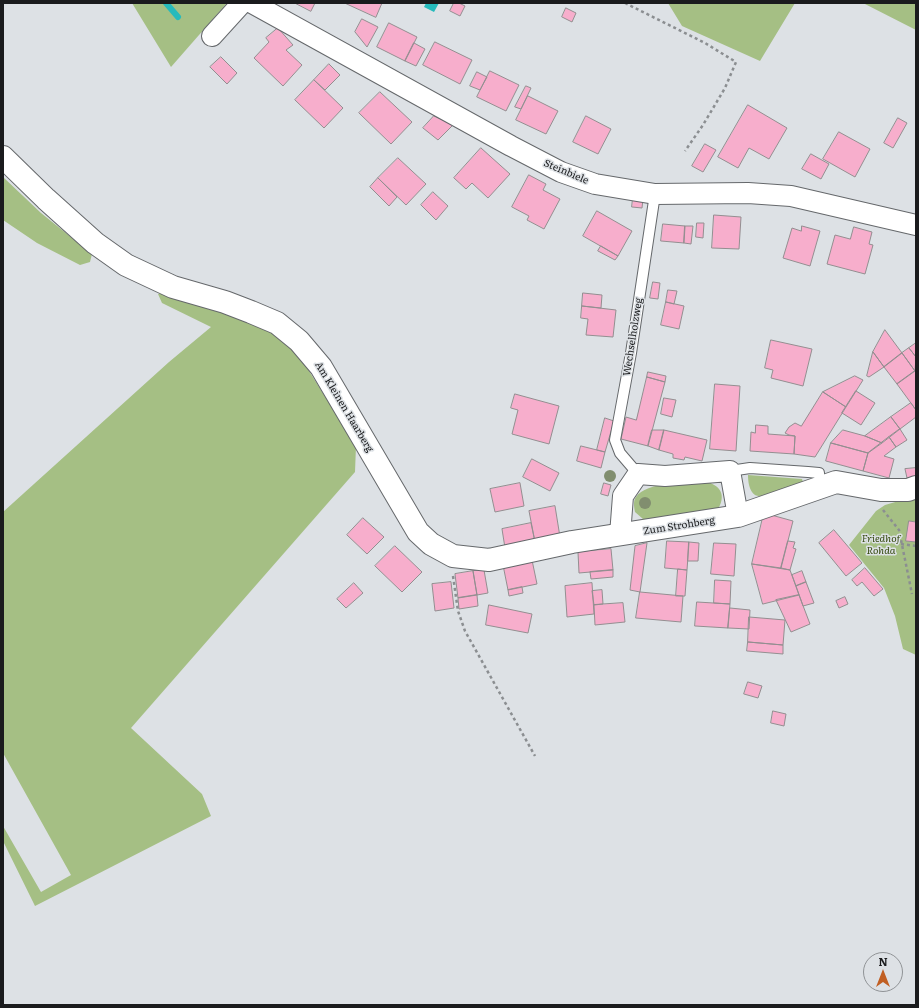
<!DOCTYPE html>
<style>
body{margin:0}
#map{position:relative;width:919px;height:1008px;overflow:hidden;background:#dde1e5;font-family:Literata,serif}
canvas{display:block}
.frame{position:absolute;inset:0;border:4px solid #1a1b1d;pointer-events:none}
.north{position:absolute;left:863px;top:952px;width:40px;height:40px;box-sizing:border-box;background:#dde1e5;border:1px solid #8f9295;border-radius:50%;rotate:0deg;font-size:11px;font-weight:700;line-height:16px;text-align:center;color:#1a1b1d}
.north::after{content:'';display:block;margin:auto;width:14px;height:18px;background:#c15f23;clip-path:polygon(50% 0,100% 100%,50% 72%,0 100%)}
</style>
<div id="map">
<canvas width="919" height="1008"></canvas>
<div class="frame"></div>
<div class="north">N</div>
</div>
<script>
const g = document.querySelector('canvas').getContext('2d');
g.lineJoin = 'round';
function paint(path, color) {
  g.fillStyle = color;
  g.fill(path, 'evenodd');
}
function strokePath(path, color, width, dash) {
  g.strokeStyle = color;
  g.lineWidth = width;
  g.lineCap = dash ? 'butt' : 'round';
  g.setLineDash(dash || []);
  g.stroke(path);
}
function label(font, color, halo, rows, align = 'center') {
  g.font = font + ' Literata,serif';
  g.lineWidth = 3;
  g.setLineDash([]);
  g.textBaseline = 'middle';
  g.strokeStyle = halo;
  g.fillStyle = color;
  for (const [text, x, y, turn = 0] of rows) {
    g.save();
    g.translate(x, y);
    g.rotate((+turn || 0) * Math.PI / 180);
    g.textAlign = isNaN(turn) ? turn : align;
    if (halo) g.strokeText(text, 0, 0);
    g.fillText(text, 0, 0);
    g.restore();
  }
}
paint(new Path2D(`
 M 132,3 L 227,3 L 171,67 Z
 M 668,3 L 795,3 L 760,61 L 682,26 Z
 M 863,3 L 916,3 L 916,30 Z
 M 3,177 L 41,213 L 92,254 L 90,262 L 80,265 L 37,243 L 3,220 Z
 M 166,293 L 208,309 L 261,324 L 299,355 L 356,446 L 355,472 L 131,728 L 202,794 L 211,816 L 35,906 L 3,841 L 3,826 L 41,892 L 71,875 L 3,753 L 3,512 L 169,362 L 211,327 L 162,303 L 158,294 Z
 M 748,475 L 802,479 L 803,482 C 793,486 764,500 755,495 C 749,491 748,481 748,475 Z
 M 704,481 C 721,485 727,495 717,511 L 647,520 L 643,519 L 635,512 C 634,507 633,501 636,497 C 646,482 688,482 704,481 Z
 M 916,496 L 916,522 L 909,521 L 906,540 L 916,542 L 916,655 L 903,649 L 895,616 L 884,588 L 849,545 L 876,511 L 885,505 Z`), '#a5bf84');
paint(new Path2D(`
 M 426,3 L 439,3 L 434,12 L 424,7 Z`), '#26babc');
strokePath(new Path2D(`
 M 166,3 L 178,17`), '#26babc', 6);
const building = new Path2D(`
 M 295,3 L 315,3 L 311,11 Z
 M 345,3 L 382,3 L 376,17 Z
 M 454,3 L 459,3 L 465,6 L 460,16 L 450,11 Z
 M 566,8 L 576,13 L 572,22 L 562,17 Z
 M 362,19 L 378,27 L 367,47 L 355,32 Z
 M 389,23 L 417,37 L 405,61 L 377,47 Z
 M 278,28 L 293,45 L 286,50 L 302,65 L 283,86 L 254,58 L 269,42 L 266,38 Z
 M 435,42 L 472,60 L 460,84 L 423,65 Z
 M 414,43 L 425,49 L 416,66 L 405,61 Z
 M 221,57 L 237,73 L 227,84 L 210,67 Z
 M 329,64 L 340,75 L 325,90 L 314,80 Z
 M 490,71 L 519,85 L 506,111 L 477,97 Z
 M 477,72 L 487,77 L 480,90 L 470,86 Z
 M 314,80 L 343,108 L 324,128 L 295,100 Z
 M 526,86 L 531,88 L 521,109 L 515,107 Z
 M 380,92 L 412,122 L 391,144 L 359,113 Z
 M 528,96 L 558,111 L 546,134 L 516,120 Z
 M 748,105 L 787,128 L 769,159 L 749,148 L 738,168 L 718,157 Z
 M 434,116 L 453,125 L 438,140 L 423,128 Z
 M 586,116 L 611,129 L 598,154 L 573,142 Z
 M 898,118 L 907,123 L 893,148 L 884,143 Z
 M 839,132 L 870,149 L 855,177 L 823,159 Z
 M 705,144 L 716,150 L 703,172 L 692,166 Z
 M 481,148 L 510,174 L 488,198 L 472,183 L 466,189 L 454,178 Z
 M 811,154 L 829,164 L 821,179 L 802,169 Z
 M 398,158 L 426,184 L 406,205 L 378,178 Z
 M 529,175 L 546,184 L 543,190 L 560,199 L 544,229 L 527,220 L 529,216 L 512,207 Z
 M 378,178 L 397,197 L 389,206 L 370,187 Z
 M 433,192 L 448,206 L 436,220 L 421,205 Z
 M 633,198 L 643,199 L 642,208 L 632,207 Z
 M 597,211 L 632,231 L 618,256 L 583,236 Z
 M 714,215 L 741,217 L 739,249 L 712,248 Z
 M 697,223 L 704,223 L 703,238 L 696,237 Z
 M 663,224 L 685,226 L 684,243 L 661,241 Z
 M 685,226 L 693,226 L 691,244 L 684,243 Z
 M 802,226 L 820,231 L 810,266 L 783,258 L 792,228 L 801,231 Z
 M 854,227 L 872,232 L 869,244 L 873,245 L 865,274 L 827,264 L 835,235 L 850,239 Z
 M 601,246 L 618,256 L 615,260 L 598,251 Z
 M 653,282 L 660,283 L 658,299 L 650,298 Z
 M 668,290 L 677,291 L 674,304 L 666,302 Z
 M 583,293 L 602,295 L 601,308 L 582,306 Z
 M 666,302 L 684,306 L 679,329 L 661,325 Z
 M 582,306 L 616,310 L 613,337 L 586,335 L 588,319 L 581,318 Z
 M 885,330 L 902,353 L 884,367 L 873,352 Z
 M 771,340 L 812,349 L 803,386 L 771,378 L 773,370 L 765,368 Z
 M 916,343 L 916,357 L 909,348 Z
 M 909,348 L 916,357 L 915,371 L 902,353 Z
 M 873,352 L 884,367 L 869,377 L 867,376 Z
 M 902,353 L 915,371 L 897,384 L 884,367 Z
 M 915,371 L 916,372 L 916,410 L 897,384 Z
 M 648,372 L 666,376 L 665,382 L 647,377 Z
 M 855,376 L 863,380 L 846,407 L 823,392 Z
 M 647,377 L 665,382 L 648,446 L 621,439 L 626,417 L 636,420 Z
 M 715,384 L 740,386 L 736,451 L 710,449 Z
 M 856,391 L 875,403 L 861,425 L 842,413 Z
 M 823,392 L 846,407 L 815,457 L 794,454 L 795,436 L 789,435 L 785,433 L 789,427 L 795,423 L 801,426 Z
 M 515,394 L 559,406 L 549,444 L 512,434 L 518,410 L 511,408 Z
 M 664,398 L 676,400 L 672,417 L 661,414 Z
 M 911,403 L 916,410 L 916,417 L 900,429 L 891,417 Z
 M 891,417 L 900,429 L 882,443 L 865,436 Z
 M 605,418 L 614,421 L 605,452 L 597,450 Z
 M 756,425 L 768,426 L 768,434 L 795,436 L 794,454 L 750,451 L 751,432 L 755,433 Z
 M 900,429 L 907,440 L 896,447 L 889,437 Z
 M 652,430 L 664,430 L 659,450 L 648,446 Z
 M 664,430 L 707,440 L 702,461 L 685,457 L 684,460 L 673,458 L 673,454 L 659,450 Z
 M 843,430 L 865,436 L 882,443 L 868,453 L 831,443 Z
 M 889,437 L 896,447 L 884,456 L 894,459 L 889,478 L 863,471 L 868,453 Z
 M 831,443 L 868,453 L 863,471 L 826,461 Z
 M 581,446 L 605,452 L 601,468 L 577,461 Z
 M 532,459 L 559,473 L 550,491 L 523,477 Z
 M 916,468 L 916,477 L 907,478 L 905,469 Z
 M 520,483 L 524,506 L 495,512 L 490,489 Z
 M 604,483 L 611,485 L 608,496 L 601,494 Z
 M 555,506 L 560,537 L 535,542 L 529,511 Z
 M 764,513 L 793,521 L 781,568 L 752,564 Z
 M 363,518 L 384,537 L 367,554 L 347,535 Z
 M 909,521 L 916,522 L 916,542 L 906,541 Z
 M 531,523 L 535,542 L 505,548 L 502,529 Z
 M 834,530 L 862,563 L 846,576 L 819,543 Z
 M 667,541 L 689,542 L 687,570 L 665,568 Z
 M 788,541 L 795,542 L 793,548 L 796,549 L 790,570 L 781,568 Z
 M 689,542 L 699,543 L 698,561 L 688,561 Z
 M 647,543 L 640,592 L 630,590 L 635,546 Z
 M 714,543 L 736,544 L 734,576 L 711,574 Z
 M 395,546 L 422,572 L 402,592 L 375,566 Z
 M 611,549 L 613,570 L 579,573 L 578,552 Z
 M 532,560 L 537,584 L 508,590 L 503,565 Z
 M 752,564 L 790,570 L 799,595 L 763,604 Z
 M 865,568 L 883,589 L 874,596 L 862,582 L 857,586 L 852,580 Z
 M 678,569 L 687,570 L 685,596 L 676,596 Z
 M 484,570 L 488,593 L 477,595 L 473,571 Z
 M 613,570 L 613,577 L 591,579 L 590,572 Z
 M 473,571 L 477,595 L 458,598 L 455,574 Z
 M 802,571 L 806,582 L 796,586 L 792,575 Z
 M 715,580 L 731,581 L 730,604 L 714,603 Z
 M 451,582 L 454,608 L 435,611 L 432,584 Z
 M 806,582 L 814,603 L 803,606 L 796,586 Z
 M 354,583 L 363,593 L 346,608 L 337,599 Z
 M 592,583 L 594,614 L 567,617 L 565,586 Z
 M 522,587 L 523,593 L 509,596 L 508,590 Z
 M 602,590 L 603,604 L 594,605 L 592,591 Z
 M 640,592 L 683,596 L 681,622 L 636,618 Z
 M 477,595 L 478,606 L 459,609 L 458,598 Z
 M 799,595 L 810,624 L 791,632 L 776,600 Z
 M 845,597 L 848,604 L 839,608 L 836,601 Z
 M 697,602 L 730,604 L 728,628 L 695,626 Z
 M 623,603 L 625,622 L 595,625 L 594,605 Z
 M 489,605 L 532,614 L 528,633 L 486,625 Z
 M 730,608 L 750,610 L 749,629 L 728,628 Z
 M 749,617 L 785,620 L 783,645 L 748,642 Z
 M 748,642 L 783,645 L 783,654 L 747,651 Z
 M 748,682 L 762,686 L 758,698 L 744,694 Z
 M 773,711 L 786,714 L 784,726 L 771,723 Z`);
paint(building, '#f7aecc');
strokePath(building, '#938e90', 1);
const service = new Path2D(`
 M 730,471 L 750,468 L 808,472 L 819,473 L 820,488
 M 638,474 L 620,453 L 615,440 L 631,353 L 655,194`);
const minor = new Path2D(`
 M 252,3 L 511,146 L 561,172 L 595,184 L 655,194 L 748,193 L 791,196 L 916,225
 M 212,36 L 242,3
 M 620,535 L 623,496 L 638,474 L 665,476 L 730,471 L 738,516`);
const tertiary = new Path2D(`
 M 3,157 L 46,199 L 95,243 L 126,265 L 173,287 L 225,302 L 251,312 L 277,323 L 299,341 L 321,367 L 418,532 L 431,544 L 453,556 L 489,560 L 572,542 L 738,516 L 836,482 L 881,490 L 908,490 L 916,487`);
strokePath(service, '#65686b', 12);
strokePath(minor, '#65686b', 22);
strokePath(tertiary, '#65686b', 24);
strokePath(new Path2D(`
 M 625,3 L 705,43 L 736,62 L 725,88 L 703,125 L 685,151
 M 883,510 L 899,530 L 912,594
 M 901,544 L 916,546
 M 453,576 L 458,611 L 465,631 L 535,756`), '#8b8e91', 2.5, [3, 3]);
strokePath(service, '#fff', 10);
strokePath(minor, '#fff', 20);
strokePath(tertiary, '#fff', 22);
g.fillStyle = '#818e6f';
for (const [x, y] of [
 [610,476],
 [645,503]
]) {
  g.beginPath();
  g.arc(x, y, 6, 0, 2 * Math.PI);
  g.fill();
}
label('10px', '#1a1b1d', '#dde1e5', [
 ["Steinbiele",566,172,23],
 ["Wechselholzweg",633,337,-81],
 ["Am Kleinen Haarberg",344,407,59],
 ["Zum Strohberg",679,526,-9]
]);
label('italic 10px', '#354a0f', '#dde1e5', [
 ["Friedhof",881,539],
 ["Rohda",881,551]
]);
</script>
